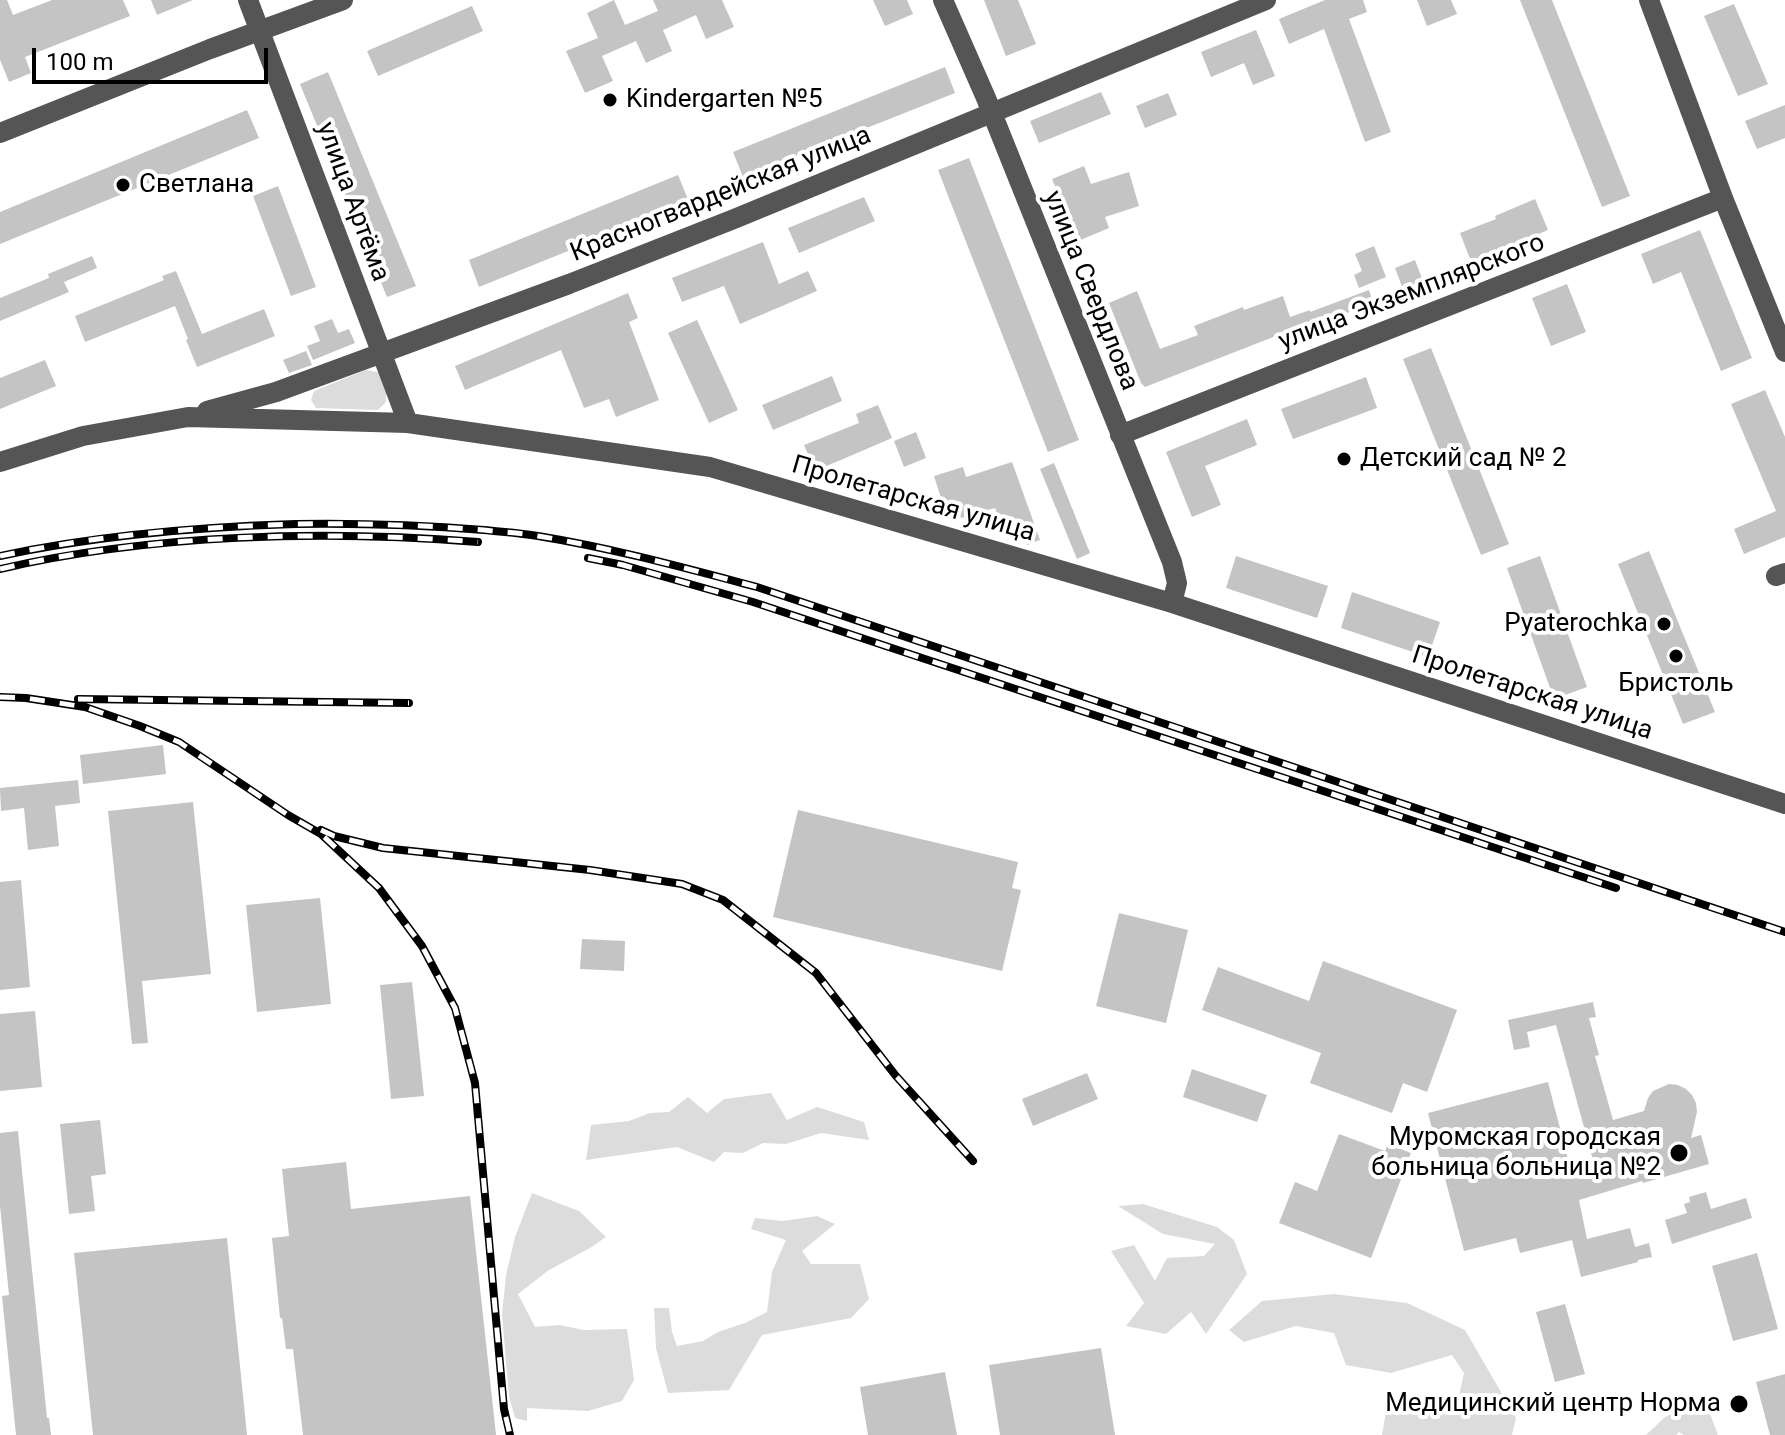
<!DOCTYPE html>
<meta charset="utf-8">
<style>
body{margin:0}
#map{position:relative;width:1785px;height:1435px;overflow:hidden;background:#fff;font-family:Roboto,sans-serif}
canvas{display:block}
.scale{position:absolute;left:32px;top:48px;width:236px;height:36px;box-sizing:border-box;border:4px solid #000;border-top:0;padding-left:10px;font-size:24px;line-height:28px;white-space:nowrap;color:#000;-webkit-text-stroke:6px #fff;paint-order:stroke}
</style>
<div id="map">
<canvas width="1785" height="1435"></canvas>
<div class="scale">100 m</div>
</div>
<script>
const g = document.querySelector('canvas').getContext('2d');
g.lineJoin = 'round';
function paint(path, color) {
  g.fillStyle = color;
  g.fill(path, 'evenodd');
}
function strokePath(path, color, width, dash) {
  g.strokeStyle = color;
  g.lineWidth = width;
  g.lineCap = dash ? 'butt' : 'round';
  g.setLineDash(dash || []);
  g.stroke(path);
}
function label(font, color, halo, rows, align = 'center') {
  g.font = font + ' Roboto,sans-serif';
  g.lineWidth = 8;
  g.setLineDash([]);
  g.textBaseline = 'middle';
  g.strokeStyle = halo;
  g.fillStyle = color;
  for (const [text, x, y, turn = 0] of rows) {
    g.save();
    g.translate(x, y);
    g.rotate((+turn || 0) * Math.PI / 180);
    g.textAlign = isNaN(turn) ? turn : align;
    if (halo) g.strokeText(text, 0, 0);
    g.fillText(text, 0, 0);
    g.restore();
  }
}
paint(new Path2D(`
 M 366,370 L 378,372 L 386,392 L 386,402 L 378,410 L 316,408 L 311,400 L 314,391 Z
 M 771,1093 L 787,1120 L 817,1107 L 864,1122 L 869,1140 L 821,1133 L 786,1144 L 763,1143 L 743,1153 L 724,1152 L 714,1162 L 677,1147 L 586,1160 L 591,1125 L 629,1121 L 650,1113 L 669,1112 L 688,1097 L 707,1113 L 724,1099 Z
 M 532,1193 L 579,1211 L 606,1237 L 590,1248 L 549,1270 L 518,1294 L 535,1327 L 559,1325 L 584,1330 L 627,1329 L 634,1380 L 622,1401 L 588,1411 L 527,1408 L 527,1421 L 515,1418 L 509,1396 L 502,1315 L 506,1275 L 515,1237 Z
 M 1143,1204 L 1217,1227 L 1234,1240 L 1247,1274 L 1206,1334 L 1191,1312 L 1166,1334 L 1126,1326 L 1144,1303 L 1111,1251 L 1134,1245 L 1155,1281 L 1167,1258 L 1204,1256 L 1215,1244 L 1163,1234 L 1118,1206 Z
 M 817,1216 L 835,1224 L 802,1251 L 811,1264 L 860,1264 L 869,1299 L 851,1318 L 762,1335 L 729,1390 L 668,1393 L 656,1348 L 654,1308 L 669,1308 L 672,1332 L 677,1346 L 703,1341 L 718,1332 L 745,1323 L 767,1312 L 772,1272 L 786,1240 L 751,1229 L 755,1218 L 783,1221 Z
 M 1334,1294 L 1407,1303 L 1465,1330 L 1516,1418 L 1512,1435 L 1382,1435 L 1386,1411 L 1459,1396 L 1464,1373 L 1452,1355 L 1391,1373 L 1346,1365 L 1334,1333 L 1296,1326 L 1244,1342 L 1229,1330 L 1262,1301 Z
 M 1678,1410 L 1710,1414 L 1718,1435 L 1684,1435 L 1679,1432 L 1676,1435 L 1646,1435 L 1664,1418 Z`), '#dcdcdc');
paint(new Path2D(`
 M 0,0 L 7,0 L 13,15 L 52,0 L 123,0 L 130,16 L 25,57 L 31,73 L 9,82 L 0,60 Z
 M 151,0 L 193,0 L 157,15 Z
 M 614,0 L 625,25 L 658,11 L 653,0 L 722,0 L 734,27 L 706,39 L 696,15 L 663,30 L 672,51 L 646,63 L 636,41 L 602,56 L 613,81 L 585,93 L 566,51 L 598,38 L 587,13 Z
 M 873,0 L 907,0 L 913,14 L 885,26 Z
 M 984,0 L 1018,0 L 1036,44 L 1006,56 Z
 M 1325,0 L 1363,0 L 1367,12 L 1349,19 L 1391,132 L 1365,142 L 1324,29 L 1289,44 L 1279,19 Z
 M 1417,0 L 1451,0 L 1457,14 L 1427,26 Z
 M 1520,0 L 1552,0 L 1630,196 L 1602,207 Z
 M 1734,4 L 1768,84 L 1738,96 L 1704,16 Z
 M 472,6 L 483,31 L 378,76 L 367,51 Z
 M 1256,30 L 1275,76 L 1253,85 L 1244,63 L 1211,77 L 1201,52 Z
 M 945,67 L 955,93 L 743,177 L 733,152 Z
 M 328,72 L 416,286 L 387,297 L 300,84 Z
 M 1101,92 L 1111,114 L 1039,143 L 1030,121 Z
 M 1168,93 L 1177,115 L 1145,128 L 1136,106 Z
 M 1785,105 L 1785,138 L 1757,149 L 1745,121 Z
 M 247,110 L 259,138 L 0,244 L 0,212 Z
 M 969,158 L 1079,440 L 1048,452 L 938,170 Z
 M 1084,166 L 1091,184 L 1129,172 L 1139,206 L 1105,217 L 1109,228 L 1078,241 L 1052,179 Z
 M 678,175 L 689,202 L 479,287 L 469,260 Z
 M 278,186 L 316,287 L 291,296 L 253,196 Z
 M 864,197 L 875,221 L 799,253 L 788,228 Z
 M 1535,199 L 1548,230 L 1491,254 L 1492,257 L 1472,264 L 1460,233 L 1496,219 L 1495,216 Z
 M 1700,230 L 1752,358 L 1721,371 L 1681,272 L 1653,284 L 1641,254 Z
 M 763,242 L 779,284 L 808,271 L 817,291 L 740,324 L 724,286 L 682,302 L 672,278 Z
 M 1374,246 L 1386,277 L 1359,288 L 1354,275 L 1362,271 L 1355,254 Z
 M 92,256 L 97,268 L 64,282 L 69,292 L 0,321 L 0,298 L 49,278 L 48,274 Z
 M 1415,260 L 1423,281 L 1403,289 L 1395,268 Z
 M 176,271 L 202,334 L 264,309 L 275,336 L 197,367 L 186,340 L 188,339 L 175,306 L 85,342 L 75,316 L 164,280 L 162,276 Z
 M 1567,284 L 1586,332 L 1551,346 L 1532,298 Z
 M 1369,290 L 1373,303 L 1277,340 L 1276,336 L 1145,387 L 1141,383 L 1109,303 L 1137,291 L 1160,349 L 1198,335 L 1194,326 L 1243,307 L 1244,310 L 1283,296 L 1290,317 L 1310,310 L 1310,312 Z
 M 628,293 L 638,318 L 629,322 L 659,400 L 616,417 L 609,399 L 584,408 L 561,350 L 465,390 L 455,366 Z
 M 332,319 L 338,333 L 349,329 L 355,343 L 313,360 L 307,346 L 320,341 L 314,326 Z
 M 697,320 L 738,410 L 709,423 L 668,333 Z
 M 1431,348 L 1509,544 L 1481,555 L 1403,359 Z
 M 306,351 L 312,365 L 289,373 L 283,360 Z
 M 45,360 L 56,386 L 0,409 L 0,378 Z
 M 832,376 L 842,401 L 773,430 L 762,405 Z
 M 1366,377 L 1377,408 L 1293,439 L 1281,409 Z
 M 1765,390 L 1785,437 L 1785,537 L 1744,554 L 1734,529 L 1776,511 L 1731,404 Z
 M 878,405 L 892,438 L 815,471 L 804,445 L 859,423 L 856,414 Z
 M 1247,419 L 1257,445 L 1205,466 L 1221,505 L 1192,517 L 1166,452 Z
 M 916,432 L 926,458 L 904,467 L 894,441 Z
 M 1012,462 L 1040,540 L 1027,545 L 1021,527 L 1004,533 L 995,508 L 961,518 L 959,510 L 946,514 L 934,476 L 963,467 L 966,477 Z
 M 1054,463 L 1090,553 L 1077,559 L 1040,469 Z
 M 1649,551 L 1715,712 L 1683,724 L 1618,564 Z
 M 1236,556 L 1328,586 L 1317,618 L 1226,588 Z
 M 1540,556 L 1587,687 L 1554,699 L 1507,568 Z
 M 1352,592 L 1440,622 L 1428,657 L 1341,628 Z
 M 163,745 L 166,774 L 83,784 L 80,755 Z
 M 78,780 L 80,803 L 55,806 L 59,846 L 28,850 L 24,808 L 1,811 L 0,788 Z
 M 193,802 L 211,974 L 142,981 L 148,1043 L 132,1044 L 108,811 Z
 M 798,810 L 1018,862 L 1012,888 L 1021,890 L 1002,971 L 773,917 Z
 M 21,880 L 30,987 L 0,990 L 0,882 Z
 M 320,898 L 331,1004 L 257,1012 L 246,905 Z
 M 1119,913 L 1188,930 L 1166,1023 L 1096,1006 Z
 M 582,939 L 625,941 L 624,971 L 580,969 Z
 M 1323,961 L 1457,1010 L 1427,1092 L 1403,1083 L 1392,1113 L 1310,1083 L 1321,1053 L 1202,1010 L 1218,967 L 1309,1001 Z
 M 412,982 L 424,1096 L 391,1099 L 380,985 Z
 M 1593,1002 L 1596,1017 L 1589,1018 L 1599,1055 L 1595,1056 L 1613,1120 L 1644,1111 L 1648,1098 L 1653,1091 L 1669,1084 L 1678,1085 L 1686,1089 L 1692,1095 L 1696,1103 L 1697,1112 L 1691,1138 L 1701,1135 L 1709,1164 L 1643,1183 L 1642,1181 L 1579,1200 L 1587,1239 L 1630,1228 L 1635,1247 L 1649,1243 L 1652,1257 L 1638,1260 L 1638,1262 L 1581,1277 L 1572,1240 L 1520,1253 L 1516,1238 L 1464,1251 L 1428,1113 L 1548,1082 L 1573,1178 L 1596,1171 L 1556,1025 L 1527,1032 L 1530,1047 L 1514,1050 L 1508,1020 Z
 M 35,1011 L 42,1087 L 0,1091 L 0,1014 Z
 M 1192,1069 L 1267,1095 L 1257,1122 L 1183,1097 Z
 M 1087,1073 L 1098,1099 L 1033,1126 L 1022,1099 Z
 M 100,1120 L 106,1174 L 91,1176 L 95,1211 L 69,1214 L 60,1124 Z
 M 18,1131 L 47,1418 L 49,1418 L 51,1435 L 16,1435 L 2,1296 L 9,1295 L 0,1206 L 0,1133 Z
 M 1339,1134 L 1385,1151 L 1388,1144 L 1411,1153 L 1371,1258 L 1279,1223 L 1295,1182 L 1317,1191 Z
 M 346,1162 L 351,1209 L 470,1196 L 496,1435 L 303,1435 L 293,1349 L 286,1349 L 282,1318 L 280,1318 L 272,1238 L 289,1236 L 282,1169 Z
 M 1706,1192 L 1711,1209 L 1746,1198 L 1752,1218 L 1672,1244 L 1665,1220 L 1687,1213 L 1684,1204 L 1690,1202 L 1689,1197 Z
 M 227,1238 L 247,1435 L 93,1435 L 74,1253 Z
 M 1757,1253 L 1778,1329 L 1733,1341 L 1712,1266 Z
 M 1565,1304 L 1585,1374 L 1555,1382 L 1536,1312 Z
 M 1101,1348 L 1115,1435 L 1000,1435 L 989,1365 Z
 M 945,1372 L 957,1435 L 868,1435 L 860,1387 Z
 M 1785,1374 L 1785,1435 L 1770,1435 L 1756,1382 Z`), '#c4c4c4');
strokePath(new Path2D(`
 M 248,0 L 408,423
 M 943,0 L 986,98 L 1172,562 L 1177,583 L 1172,603
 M 1649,0 L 1723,198 L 1785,352
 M 0,133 L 210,49 L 343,0
 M 207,411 L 276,392 L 569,284 L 734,219 L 1266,0
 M 1120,435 L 1723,198
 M 0,462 L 83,436 L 188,417 L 408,423 L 710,467 L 1172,603 L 1785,804
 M 1776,576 L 1785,573`), '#555', 20);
const rail = new Path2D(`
 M 0,556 C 98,535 196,527 296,524 C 359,523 421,525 484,530 C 502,532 520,533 538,536 C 612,548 685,568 757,587 L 1785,932
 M 588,558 L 623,565 L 753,602 L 1616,888
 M 0,569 C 151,534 323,530 478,542
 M 0,697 L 26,698 L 85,707 L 140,726 L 179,742 L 288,815 L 321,834 L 379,888 L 422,946 L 455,1008 L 475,1083 L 504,1409 L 510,1435
 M 78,699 L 409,703
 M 321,830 L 334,836 L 383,848 L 590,870 L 682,884 L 723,900 L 816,973 L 896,1076 L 973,1161`);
strokePath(rail, '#000', 8);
strokePath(rail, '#fff', 5, [15]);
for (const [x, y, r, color] of [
 [610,100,8,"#000"],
 [123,185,8,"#000"],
 [1344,459,8,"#000"],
 [1664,624,8,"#000"],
 [1676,656,8,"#000"],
 [1679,1153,10,"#000"],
 [1739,1404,10,"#000"]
]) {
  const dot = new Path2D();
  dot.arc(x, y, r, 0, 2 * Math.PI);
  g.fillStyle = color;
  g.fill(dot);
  strokePath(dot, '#fff', 3);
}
label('26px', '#000', '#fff', [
 ["Kindergarten №5",626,100],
 ["Светлана",139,185],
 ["Детский сад № 2",1360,459],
 ["Pyaterochka",1648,624,"right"],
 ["Бристоль",1676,684,"center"],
 ["Муромская городская",1661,1138,"right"],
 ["больница больница №2",1661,1168,"right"],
 ["Медицинский центр Норма",1721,1404,"right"]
], 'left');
label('26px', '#000', '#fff', [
 ["Красногвардейская улица",721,195,-22],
 ["улица Артёма",352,202,70],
 ["улица Свердлова",1090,291,68],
 ["улица Экземплярского",1412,293,-21],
 ["Пролетарская улица",913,500,16],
 ["Пролетарская улица",1532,694,18]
]);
</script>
